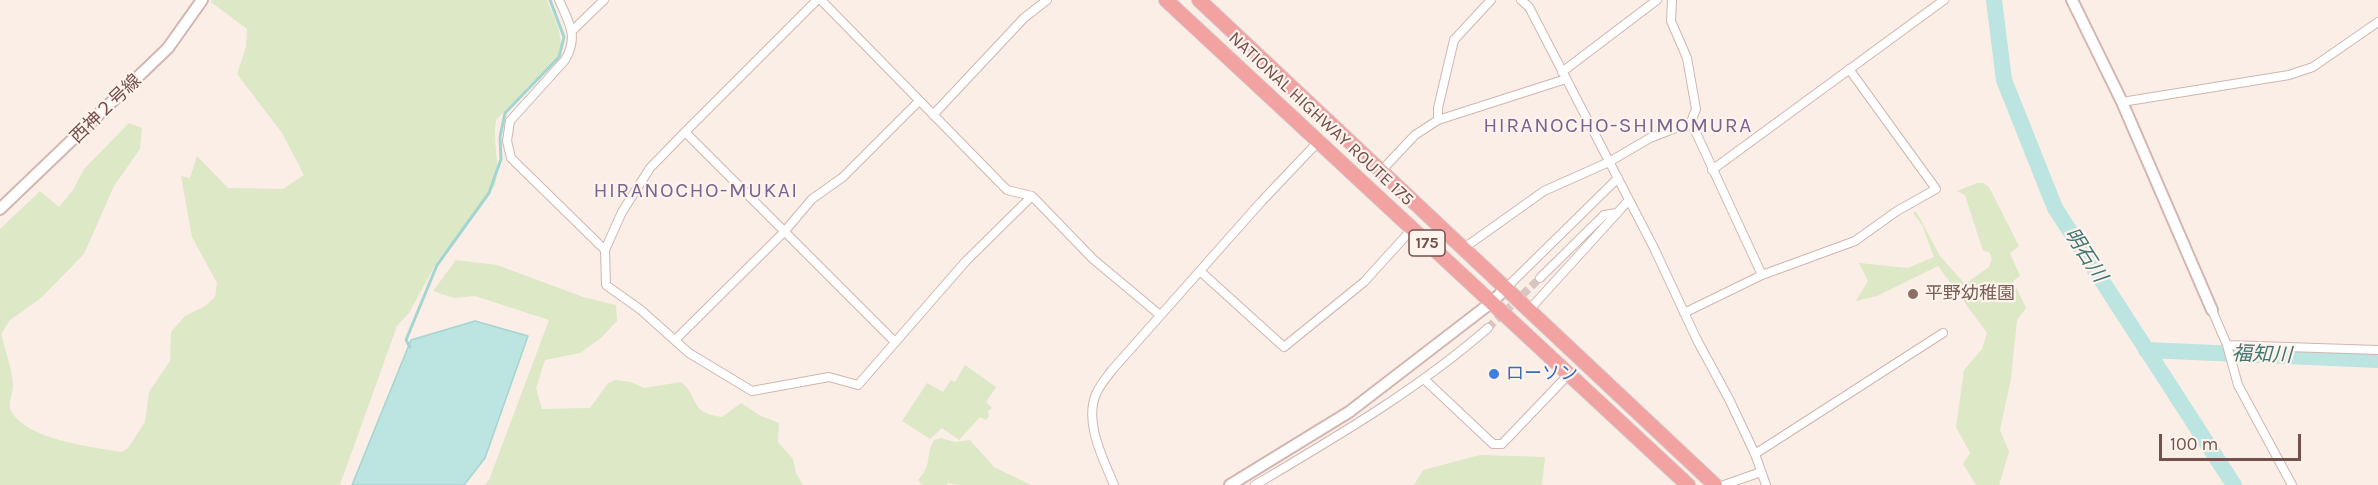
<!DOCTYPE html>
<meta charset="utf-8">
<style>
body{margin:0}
#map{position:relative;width:2378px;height:485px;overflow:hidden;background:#fbeee7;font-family:Karla,sans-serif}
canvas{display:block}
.scale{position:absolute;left:2159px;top:434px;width:142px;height:27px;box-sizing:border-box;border:3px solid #74504c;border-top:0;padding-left:8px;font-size:18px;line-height:21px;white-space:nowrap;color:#74504c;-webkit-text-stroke:4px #fef3ed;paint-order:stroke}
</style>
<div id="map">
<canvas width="2378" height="485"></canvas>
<div class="scale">100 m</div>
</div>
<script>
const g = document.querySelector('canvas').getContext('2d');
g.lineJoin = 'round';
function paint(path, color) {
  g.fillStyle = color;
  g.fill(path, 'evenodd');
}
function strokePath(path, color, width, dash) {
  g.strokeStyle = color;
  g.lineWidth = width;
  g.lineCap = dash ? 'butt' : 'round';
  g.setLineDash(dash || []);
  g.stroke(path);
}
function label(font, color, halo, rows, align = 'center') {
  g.font = font + ' Karla,"Noto Sans JP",sans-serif';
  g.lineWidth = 4.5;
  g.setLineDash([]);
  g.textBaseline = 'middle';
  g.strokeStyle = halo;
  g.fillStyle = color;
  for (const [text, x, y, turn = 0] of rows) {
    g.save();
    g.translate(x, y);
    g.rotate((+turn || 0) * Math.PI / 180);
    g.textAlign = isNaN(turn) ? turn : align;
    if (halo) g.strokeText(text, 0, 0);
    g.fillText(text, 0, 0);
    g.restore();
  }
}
paint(new Path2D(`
 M 212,0 L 547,0 L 559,30 L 562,52 L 496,120 C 492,142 501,163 495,185 L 438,260 L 409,313 L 397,326 L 340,485 L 0,485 L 0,229 L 40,191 L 59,207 L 73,190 L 84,169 L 129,123 L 142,128 L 140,149 L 114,186 L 84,254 L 41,298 L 10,320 L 1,334 C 5,350 12,368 13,384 C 14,392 7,404 11,411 C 27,440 92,447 122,452 L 128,448 L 145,422 L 149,392 L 170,361 L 171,332 L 185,316 L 205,306 L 215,297 L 217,283 L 192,237 L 181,176 L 190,178 L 197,156 L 228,188 L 283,189 L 304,175 L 282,133 L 237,74 L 246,47 L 247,29 L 211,2 Z
 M 1977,183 L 1983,183 L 1989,187 L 2019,246 L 2010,253 L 2020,276 L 2013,281 L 2026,308 L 2017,320 L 2011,378 L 2000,430 L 2009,452 L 1999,485 L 1976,485 L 1963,464 L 1970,453 L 1956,427 L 1964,370 L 1982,349 L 1987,333 L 1938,266 L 1877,296 L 1856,301 L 1868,281 L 1859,263 L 1908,268 L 1934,257 L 1922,225 L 1913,213 L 1916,211 L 1940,256 L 1965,284 L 1989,267 L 1992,259 L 1989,252 L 1983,251 L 1965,195 L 1957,191 Z
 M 456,260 L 497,265 L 583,297 L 616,305 L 617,321 L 601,338 L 580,353 L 545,360 L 536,388 L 542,409 L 590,408 L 608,383 L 616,380 L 631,382 L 644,388 L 681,382 C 701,398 687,412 722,417 L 741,403 L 759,415 L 779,423 L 778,442 L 793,459 L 796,473 L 803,485 L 485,485 L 489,480 L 549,320 L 475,296 L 454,298 L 433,291 Z
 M 965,365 L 996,387 L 986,402 L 992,408 L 988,411 L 989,416 L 986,420 L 980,417 L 959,440 L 942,428 L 930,439 L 902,421 L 927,383 L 943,392 L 951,380 L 955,382 Z
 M 941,438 L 955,442 L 970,440 L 994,467 L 1031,485 L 959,485 L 948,483 L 947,485 L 922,485 L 918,480 C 933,464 925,455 934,440 Z
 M 1480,455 L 1545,457 L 1542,485 L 1414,485 L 1423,470 Z`), '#dce8c6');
const water = new Path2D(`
 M 475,321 L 528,336 L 485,458 L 464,485 L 352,485 L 411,340 Z`);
paint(water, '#bce4e0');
strokePath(water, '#a3d5d1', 1.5);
strokePath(new Path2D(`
 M 410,347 L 406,340 L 437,265 L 489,193 L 501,159 L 500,137 L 505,113 L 559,57 L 564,37 L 550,0`), '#a3d5d1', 3);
strokePath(new Path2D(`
 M 1994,0 L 2004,80 L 2055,208 L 2234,485
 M 2146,350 L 2378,360`), '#bce4e0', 16);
strokePath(new Path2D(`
 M 1488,328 L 1540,278`), '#d9c6c0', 8, [8, 4]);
const street = new Path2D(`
 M 559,0 C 569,23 579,36 565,60 L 510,121 L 507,141 L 511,158 L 605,250
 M 821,0 L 1007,190 L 1032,196 L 1093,259 L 1160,315
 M 1521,0 L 1529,7 L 1654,248 L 1697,340 L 1729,399 L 1755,454 L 1766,485
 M 1672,0 L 1671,21 L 1687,58 L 1696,109 L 1691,122
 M 573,30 L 604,0
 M 1562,72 L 1657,0
 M 2122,102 L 2289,75 L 2313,67 L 2378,22
 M 933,115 L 1024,18 L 1047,0
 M 1438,120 L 1438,108 L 1454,40 L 1491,0
 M 685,132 L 817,0
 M 1382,170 L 1415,135 L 1438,120 L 1566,79
 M 1712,170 L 1944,0
 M 1464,248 L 1544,191 L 1609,162 L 1650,138 L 1691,122 L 1762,275
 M 1200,271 L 1284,347 L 1364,282 L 1412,229
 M 1540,278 L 1604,215 L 1617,213
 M 1506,288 L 1618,178
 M 1529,310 L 1629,200
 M 2212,310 L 2227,345 L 2238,385 L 2292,485
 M 1684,313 L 1762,275 L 1855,241 L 1897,211 L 1936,189 L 1849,69
 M 675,340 L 784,232 L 812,199 L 843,177 L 919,101
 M 894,341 L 685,132 L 650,168 L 622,212 L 605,250 L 606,285 L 641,310 L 689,353 L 752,391 L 829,377 L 858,385 L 966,261 L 1032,196
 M 2227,345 L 2378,350
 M 1424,379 L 1493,444 L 1502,444 L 1569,374
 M 1755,454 L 1943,333
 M 1114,485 C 1103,458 1084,423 1096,394 C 1100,385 1107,377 1112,370 L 1261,202 L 1318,142
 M 1255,485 C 1336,437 1417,390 1488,328
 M 1724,485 L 1761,472`);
const secondary = new Path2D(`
 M 2072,0 L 2122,102 L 2212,310
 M 0,209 L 168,48 L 202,0
 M 1230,485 L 1349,412 L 1492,302 L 1506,288`);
const highway = new Path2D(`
 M 1166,0 L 1688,485
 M 1199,0 L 1715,485`);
strokePath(street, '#cfb6b0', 10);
strokePath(secondary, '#d4b6b0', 14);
strokePath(highway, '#d5cac9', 16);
strokePath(street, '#fff', 8);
strokePath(secondary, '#fff', 10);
strokePath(highway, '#f2a2a1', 14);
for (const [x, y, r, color] of [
 [1913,294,6,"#8d6e63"],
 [1494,374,6,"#3f7fe0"]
]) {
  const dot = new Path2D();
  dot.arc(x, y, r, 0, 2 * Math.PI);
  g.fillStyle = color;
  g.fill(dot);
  strokePath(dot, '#fef3ed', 2);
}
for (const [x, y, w] of [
 [1427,243,36]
]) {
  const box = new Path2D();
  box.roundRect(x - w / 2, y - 13, w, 26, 4.5);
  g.fillStyle = '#fef3ed';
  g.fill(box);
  strokePath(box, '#74504c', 1.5);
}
label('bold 16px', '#74504c', null, [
 ["175",1427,243]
]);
label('18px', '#74504c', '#fef3ed', [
 ["西神２号線",106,109,-44],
 ["NATIONAL HIGHWAY ROUTE 175",1321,119,43]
]);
label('18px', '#785e54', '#fef3ed', [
 ["平野幼稚園",1925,294]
], 'left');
label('18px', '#366cbe', '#fef3ed', [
 ["ローソン",1506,374]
], 'left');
label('italic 20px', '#407874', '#fef3ed', [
 ["明石川",2085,255,57],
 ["福知川",2262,355,2]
]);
g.letterSpacing = '1.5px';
label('21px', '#776490', '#fef3ed', [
 ["HIRANOCHO-SHIMOMURA",1618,126],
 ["HIRANOCHO-MUKAI",696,191]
]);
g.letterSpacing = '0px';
</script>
